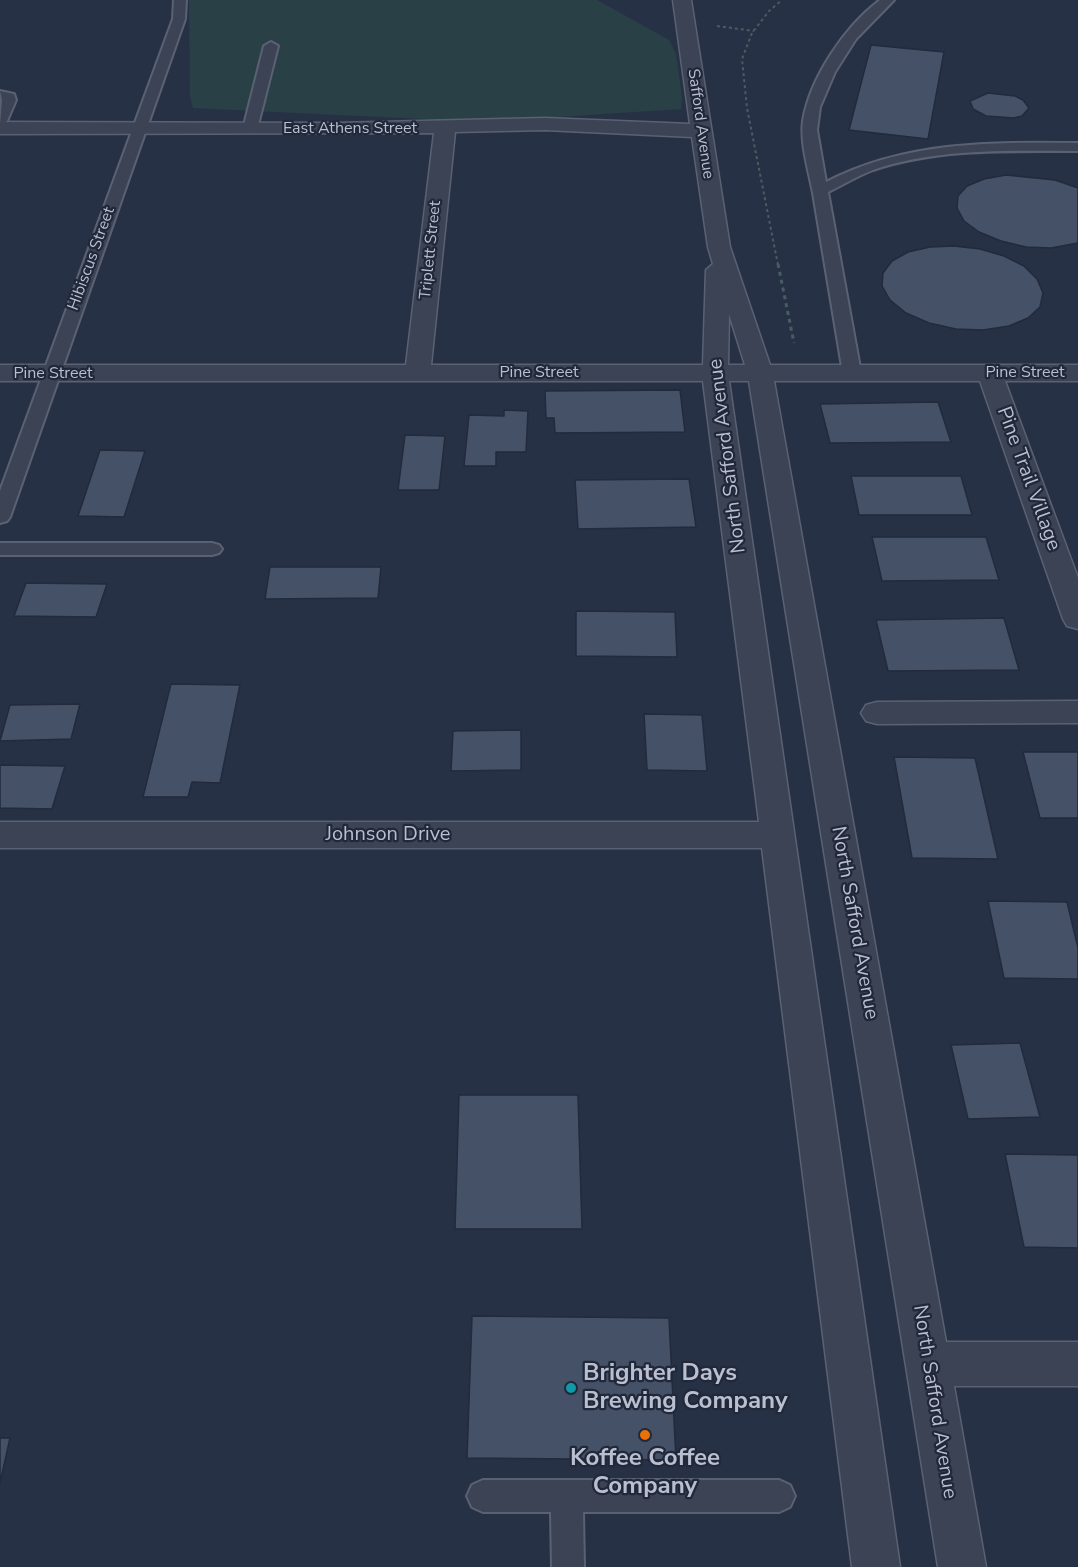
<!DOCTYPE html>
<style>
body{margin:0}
canvas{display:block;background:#263145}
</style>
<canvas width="1078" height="1567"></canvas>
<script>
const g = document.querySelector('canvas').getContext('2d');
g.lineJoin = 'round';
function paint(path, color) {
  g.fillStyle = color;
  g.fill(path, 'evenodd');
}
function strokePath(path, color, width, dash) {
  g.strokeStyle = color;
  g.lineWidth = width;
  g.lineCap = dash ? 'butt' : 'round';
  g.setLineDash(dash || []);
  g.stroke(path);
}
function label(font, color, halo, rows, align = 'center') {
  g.font = font + ' "Nunito Sans",sans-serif';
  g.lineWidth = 4.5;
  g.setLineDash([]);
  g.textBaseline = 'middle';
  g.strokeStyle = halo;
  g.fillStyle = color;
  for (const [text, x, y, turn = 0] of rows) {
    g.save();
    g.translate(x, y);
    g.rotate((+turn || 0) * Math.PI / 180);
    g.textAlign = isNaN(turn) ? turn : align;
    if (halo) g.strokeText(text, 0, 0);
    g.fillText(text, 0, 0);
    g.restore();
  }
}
paint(new Path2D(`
 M 189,0 L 597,0 L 669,40 L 676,54 L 682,97 L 681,109 L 557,117 L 445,120 L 193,108 L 190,96 Z`), '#294046');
const building = new Path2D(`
 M 871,45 L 944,52 L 928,139 L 849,130 Z
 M 988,93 L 1015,96 L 1023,100 L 1029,108 L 1022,116 L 1014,118 L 986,116 L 973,109 L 970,101 Z
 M 1006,175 L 1055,180 L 1078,188 L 1078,243 L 1051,248 L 1026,247 L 1001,241 L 979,232 L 964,221 L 957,208 L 958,196 L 967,186 L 984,179 Z
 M 954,246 L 980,249 L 1004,256 L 1024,266 L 1037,279 L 1043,293 L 1040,307 L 1028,318 L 1009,326 L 983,330 L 956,329 L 929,323 L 906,313 L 890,300 L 882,286 L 883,273 L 892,261 L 908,252 L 930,247 Z
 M 680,390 L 685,432 L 555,433 L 554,418 L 546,418 L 545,391 Z
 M 938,402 L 951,442 L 830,443 L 820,404 Z
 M 504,410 L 528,411 L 526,452 L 496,452 L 496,466 L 464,466 L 469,415 L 504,416 Z
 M 405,435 L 445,436 L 439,490 L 398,490 Z
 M 100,450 L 145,451 L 124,517 L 78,516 Z
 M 851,476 L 961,476 L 972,515 L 859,515 Z
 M 689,479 L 696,527 L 578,529 L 575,480 Z
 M 872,537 L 986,537 L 999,580 L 882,581 Z
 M 270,567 L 381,567 L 378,598 L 265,599 Z
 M 26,583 L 107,584 L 96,617 L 14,616 Z
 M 576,611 L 675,612 L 677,657 L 576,656 Z
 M 1004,618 L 1019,670 L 888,671 L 876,620 Z
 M 171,684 L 240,685 L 220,783 L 192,782 L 188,797 L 143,797 Z
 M 80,704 L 71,739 L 0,741 L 10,705 Z
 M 644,714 L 702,715 L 707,771 L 647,770 Z
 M 521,730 L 521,770 L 451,771 L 453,731 Z
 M 1023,752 L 1078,752 L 1078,818 L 1040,818 Z
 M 894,757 L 975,758 L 998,859 L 912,858 Z
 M 0,765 L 65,766 L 52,809 L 0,808 Z
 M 988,901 L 1067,902 L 1078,948 L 1078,979 L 1004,978 Z
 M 1020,1043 L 1040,1117 L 968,1119 L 951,1045 Z
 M 459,1095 L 578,1095 L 582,1229 L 455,1229 Z
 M 1005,1154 L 1078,1155 L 1078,1248 L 1024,1247 Z
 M 472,1316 L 669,1318 L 676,1460 L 467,1458 Z
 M 0,1438 L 10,1438 L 0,1483 Z`);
paint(building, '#455167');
strokePath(building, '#222a3c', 1.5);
const service = new Path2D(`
 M 174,0 L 186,0 L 185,19 L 10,517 L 7,521 L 0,523 L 0,491 L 173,19 Z
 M 880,0 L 894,0 L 856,39 L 835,72 L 820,107 L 817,130 L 826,182 C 905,141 991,142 1078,143 L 1078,151 C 1010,151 938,148 873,170 C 857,176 843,185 828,192 L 861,373 L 852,378 L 843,373 C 833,313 823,253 813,193 C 809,172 800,143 803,121 C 810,78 845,26 880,0 Z
 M 271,42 L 278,46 L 257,129 L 255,132 L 245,132 L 243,129 L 264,46 Z
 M 0,91 L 14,94 L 16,100 L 7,121 L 0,125 L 2,100 Z
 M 0,543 L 212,543 L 219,545 L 222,549 L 219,553 L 212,555 L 0,555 Z
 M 483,1480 L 779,1480 L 790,1485 L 795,1496 L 790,1507 L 779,1512 L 583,1512 L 584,1567 L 552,1567 L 551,1512 L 483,1512 L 472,1507 L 467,1496 L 472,1485 Z`);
const minor = new Path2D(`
 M 673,0 L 691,0 L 730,247 L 770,365 L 1078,365 L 1078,381 L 1005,381 L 1078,578 L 1078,629 L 1067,626 L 1063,619 L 980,381 L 774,381 L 946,1342 L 1078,1342 L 1078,1386 L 954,1386 L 986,1567 L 938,1567 L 749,381 L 729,381 L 900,1567 L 852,1567 L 762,848 L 0,848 L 0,822 L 759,822 L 703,381 L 0,381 L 0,365 L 406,365 L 434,133 L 0,134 L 0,122 L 337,123 L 545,118 L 690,124 ZM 545,130 L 692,137 L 708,247 L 713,264 L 706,270 L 703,365 L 431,365 L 455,132 ZM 729,314 L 745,365 L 728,365 Z
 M 1078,701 L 1078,723 L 877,724 L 866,721 L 861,713 L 866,705 L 877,702 Z`);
strokePath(service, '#5a6172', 4);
strokePath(minor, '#5a6172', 3);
strokePath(new Path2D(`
 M 717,26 L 754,31
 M 778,265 L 747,108 L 742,59 L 752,33 L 769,11 L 782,0`), '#475d62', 2, [3, 3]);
strokePath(new Path2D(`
 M 778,264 L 794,343`), '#475d62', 3, [4, 4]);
paint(service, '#3b4354');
paint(minor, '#3b4354');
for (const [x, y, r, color] of [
 [571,1388,6,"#0f9aa8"],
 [645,1435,6,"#e8710a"]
]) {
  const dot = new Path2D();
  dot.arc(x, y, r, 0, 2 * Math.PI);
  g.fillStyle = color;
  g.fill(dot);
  strokePath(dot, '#20283a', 2);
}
label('16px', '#b9bfce', '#20283a', [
 ["Safford Avenue",700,124,82],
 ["East Athens Street",350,129],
 ["Triplett Street",431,250,-84],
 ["Hibiscus Street",92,259,-70],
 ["Pine Street",539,373],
 ["Pine Street",1025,373],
 ["Pine Street",53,374]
]);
label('20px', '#b9bfce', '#20283a', [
 ["North Safford Avenue",728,456,-97],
 ["Pine Trail Village",1028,479,70],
 ["Johnson Drive",388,835],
 ["North Safford Avenue",854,923,80],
 ["North Safford Avenue",934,1402,81]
]);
label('bold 24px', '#b9bfce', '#20283a', [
 ["Brighter Days",583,1374],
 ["Brewing Company",583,1402],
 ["Koffee Coffee",645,1459,"center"],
 ["Company",645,1487,"center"]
], 'left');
</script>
